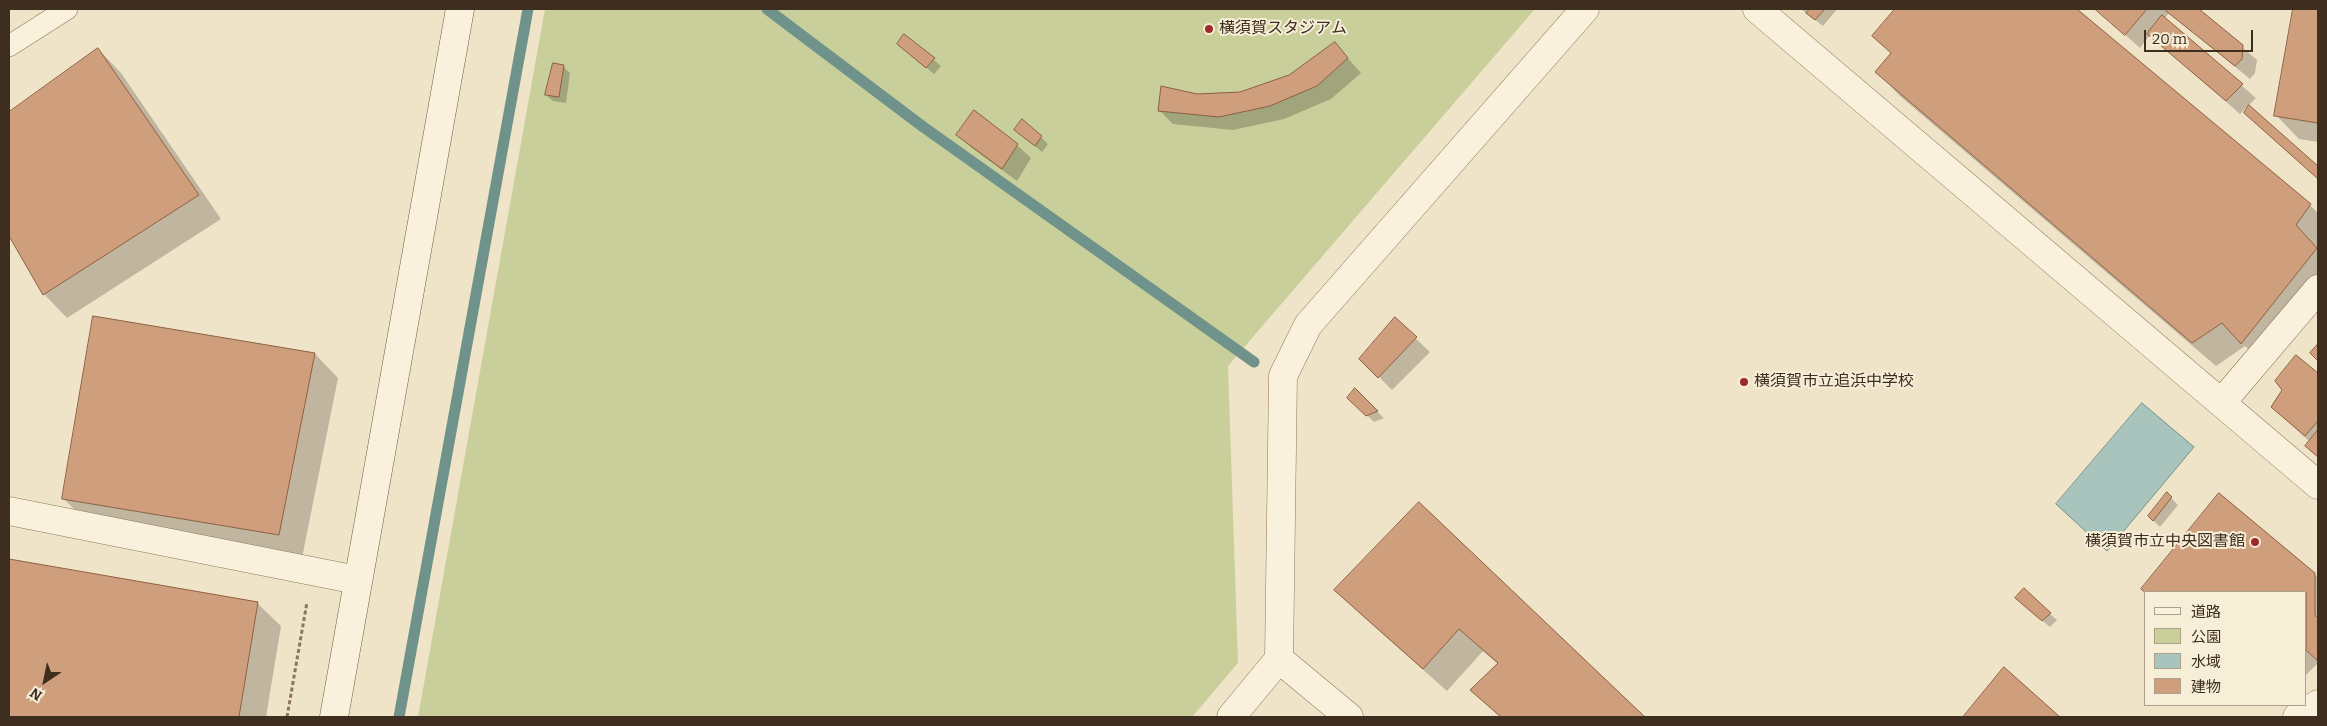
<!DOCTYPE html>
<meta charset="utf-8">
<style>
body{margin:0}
#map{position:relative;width:2327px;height:726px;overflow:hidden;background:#f0e4c8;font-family:Bitter,"Noto Sans JP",serif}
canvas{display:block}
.frame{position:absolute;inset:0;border:10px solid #3d2e20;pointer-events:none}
.legend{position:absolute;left:2144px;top:591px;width:162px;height:115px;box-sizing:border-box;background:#f7eed8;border:1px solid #ada18e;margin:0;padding:6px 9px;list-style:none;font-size:15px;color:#3d2e20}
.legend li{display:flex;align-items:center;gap:10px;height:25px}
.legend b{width:25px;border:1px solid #ada18e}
.north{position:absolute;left:20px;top:656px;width:50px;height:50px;-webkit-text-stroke:4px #f7eed8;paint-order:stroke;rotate:214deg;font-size:14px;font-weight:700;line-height:20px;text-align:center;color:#3d2e20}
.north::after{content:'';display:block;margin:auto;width:18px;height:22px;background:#3d2e20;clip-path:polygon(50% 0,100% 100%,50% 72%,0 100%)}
.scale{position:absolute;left:2144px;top:30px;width:109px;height:22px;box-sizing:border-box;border:2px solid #3d2e20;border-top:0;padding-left:6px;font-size:15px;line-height:18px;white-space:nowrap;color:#3d2e20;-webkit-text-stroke:4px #f7eed8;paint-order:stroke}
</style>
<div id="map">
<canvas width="2327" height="726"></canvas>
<div class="frame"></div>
<ul class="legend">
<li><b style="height:6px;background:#faf1dc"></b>道路</li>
<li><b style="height:14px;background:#c9cf9b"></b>公園</li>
<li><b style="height:14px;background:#a9c4bc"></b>水域</li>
<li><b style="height:14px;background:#cf9f7d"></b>建物</li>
</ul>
<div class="north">N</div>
<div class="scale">20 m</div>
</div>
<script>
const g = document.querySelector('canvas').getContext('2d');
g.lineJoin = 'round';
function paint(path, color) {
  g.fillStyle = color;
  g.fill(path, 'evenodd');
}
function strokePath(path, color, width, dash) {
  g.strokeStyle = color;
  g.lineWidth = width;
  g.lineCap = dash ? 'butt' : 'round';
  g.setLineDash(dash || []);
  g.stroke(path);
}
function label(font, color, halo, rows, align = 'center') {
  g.font = font + ' Bitter,"Noto Sans JP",serif';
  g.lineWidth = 4;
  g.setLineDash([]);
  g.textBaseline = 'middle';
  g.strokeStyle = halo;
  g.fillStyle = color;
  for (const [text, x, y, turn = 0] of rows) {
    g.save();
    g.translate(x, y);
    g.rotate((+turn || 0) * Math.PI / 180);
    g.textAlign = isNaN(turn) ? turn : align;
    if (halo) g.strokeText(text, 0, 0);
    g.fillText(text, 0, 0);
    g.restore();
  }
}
paint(new Path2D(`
 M 545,9 L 1535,9 L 1228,366 L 1238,663 L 1192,717 L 418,717 Z`), '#c9cf9b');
const water = new Path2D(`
 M 2142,403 L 2194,447 L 2107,551 L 2056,504 Z`);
paint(water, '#a9c4bc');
strokePath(water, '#6f938a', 1);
paint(new Path2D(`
 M 1801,9 L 1837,9 L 1823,26 Z
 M 1897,9 L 2075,9 L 2310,205 L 2318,213 L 2318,299 L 2265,366 L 2245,346 L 2216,366 L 1900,96 L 1877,72 L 1892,54 L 1874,36 Z
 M 2096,9 L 2197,9 L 2257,60 L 2255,73 L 2250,79 L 2169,13 L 2164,19 L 2256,98 L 2240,114 L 2150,35 L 2140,48 Z
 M 2295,9 L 2318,9 L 2318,142 L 2299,139 L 2276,115 Z
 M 904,35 L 941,66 L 934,74 L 906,51 Z
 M 1335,44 L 1361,73 L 1331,99 L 1284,119 L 1233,130 L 1173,124 L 1159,110 L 1197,96 L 1241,93 L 1290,76 Z
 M 98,49 L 121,73 L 221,219 L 67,318 L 44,294 L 9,234 L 9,113 Z
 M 563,66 L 570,73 L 566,103 L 553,101 L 546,95 Z
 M 958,135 L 1017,145 L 1031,158 L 1017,181 L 972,148 Z
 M 1023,136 L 1041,137 L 1048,144 L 1042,152 Z
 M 1395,319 L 1430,352 L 1392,390 L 1361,359 Z
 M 315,354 L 338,378 L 302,558 L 87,522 L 63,498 Z
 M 2297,357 L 2318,375 L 2318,457 L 2314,453 L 2310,442 L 2272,407 L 2283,390 Z
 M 1355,390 L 1384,418 L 1374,422 L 1349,398 Z
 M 2167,494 L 2178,505 L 2160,527 L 2149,516 Z
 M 1419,504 L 1643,717 L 1500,717 L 1472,690 L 1499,665 L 1483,651 L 1447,691 L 1359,613 L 1336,590 Z
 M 9,561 L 257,603 L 281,626 L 266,717 L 9,717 Z
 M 2314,574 L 2318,578 L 2318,663 L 2306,675 L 2306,592 L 2146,592 Z
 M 2024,605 L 2050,614 L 2057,620 L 2050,627 Z
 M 2004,668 L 2058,717 L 1965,717 Z`), '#0003');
strokePath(new Path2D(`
 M 767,9 L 922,126 L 1254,362
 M 399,717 L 528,9`), '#6f938a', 11);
const building = new Path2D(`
 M 1810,9 L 1825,9 L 1815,20 L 1806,13 Z
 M 1895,9 L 2077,9 L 2311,204 L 2296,225 L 2317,248 L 2241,344 L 2222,323 L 2192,343 L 1875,72 L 1891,53 L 1872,36 Z
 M 2095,9 L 2147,9 L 2125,35 Z
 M 2167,9 L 2199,9 L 2243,45 L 2242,59 L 2235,66 L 2166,11 Z
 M 2293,9 L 2318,9 L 2318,123 L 2274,116 Z
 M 2162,15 L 2243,84 L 2226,101 L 2147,34 Z
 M 904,34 L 935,58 L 926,68 L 897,44 Z
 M 1335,42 L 1348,58 L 1317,86 L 1270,106 L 1219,117 L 1158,111 L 1161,86 L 1197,94 L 1240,92 L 1289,75 Z
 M 98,48 L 199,195 L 43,295 L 9,236 L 9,112 Z
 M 553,63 L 564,65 L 559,97 L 545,95 Z
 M 2249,105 L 2318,166 L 2318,179 L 2244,113 Z
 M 974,110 L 1018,144 L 1002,169 L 956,135 Z
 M 1022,119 L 1042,136 L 1035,146 L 1014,130 Z
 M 93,316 L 315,353 L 279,535 L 62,499 Z
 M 1395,317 L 1417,337 L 1378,378 L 1359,359 Z
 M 2318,344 L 2318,361 L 2310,353 Z
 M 2296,355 L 2318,373 L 2318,421 L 2305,436 L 2271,407 L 2282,390 L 2275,381 Z
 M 1355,388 L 1378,411 L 1366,416 L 1347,398 Z
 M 2318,430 L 2318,457 L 2305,446 Z
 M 2167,492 L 2172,497 L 2153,521 L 2148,516 Z
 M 2219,493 L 2315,573 L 2315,615 L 2318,618 L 2318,661 L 2306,650 L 2306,592 L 2146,593 L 2141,589 Z
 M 1419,502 L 1645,717 L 1501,717 L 1470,690 L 1498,663 L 1459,629 L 1423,669 L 1334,590 Z
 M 9,559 L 258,602 L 239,717 L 9,717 Z
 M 2024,588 L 2051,613 L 2042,621 L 2015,598 Z
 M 2004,667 L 2060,717 L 1963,717 Z`);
paint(building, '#cf9f7d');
strokePath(building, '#8d5f41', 1);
const lane = new Path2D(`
 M 9,46 L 67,9`);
const street = new Path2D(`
 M 1757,9 L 2318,485
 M 2222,402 L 2318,289
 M 9,511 L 357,580
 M 1231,717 L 1279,659
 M 1349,717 L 1279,659 L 1283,376 L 1308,325 L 1585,9
 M 2297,717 L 2318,704`);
const secondary = new Path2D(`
 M 334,717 L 460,9`);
strokePath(lane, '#8d765c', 22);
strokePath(street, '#8d765c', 29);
strokePath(secondary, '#6f573f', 29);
strokePath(new Path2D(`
 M 287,717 L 307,602`), '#8d765c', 3, [4, 2.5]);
strokePath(lane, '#faf1dc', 21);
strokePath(street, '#faf1dc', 28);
strokePath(secondary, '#faf1dc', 28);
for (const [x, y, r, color] of [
 [1209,29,5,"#9e2a2b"],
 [1744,382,5,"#9e2a2b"],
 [2255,542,5,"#9e2a2b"]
]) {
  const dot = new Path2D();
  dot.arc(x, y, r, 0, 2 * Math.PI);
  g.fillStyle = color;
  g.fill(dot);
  strokePath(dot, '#f7eed8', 2);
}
label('16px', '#3d2e20', '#f7eed8', [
 ["横須賀スタジアム",1219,29],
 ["横須賀市立追浜中学校",1754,382],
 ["横須賀市立中央図書館",2245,542,"right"]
], 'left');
</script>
